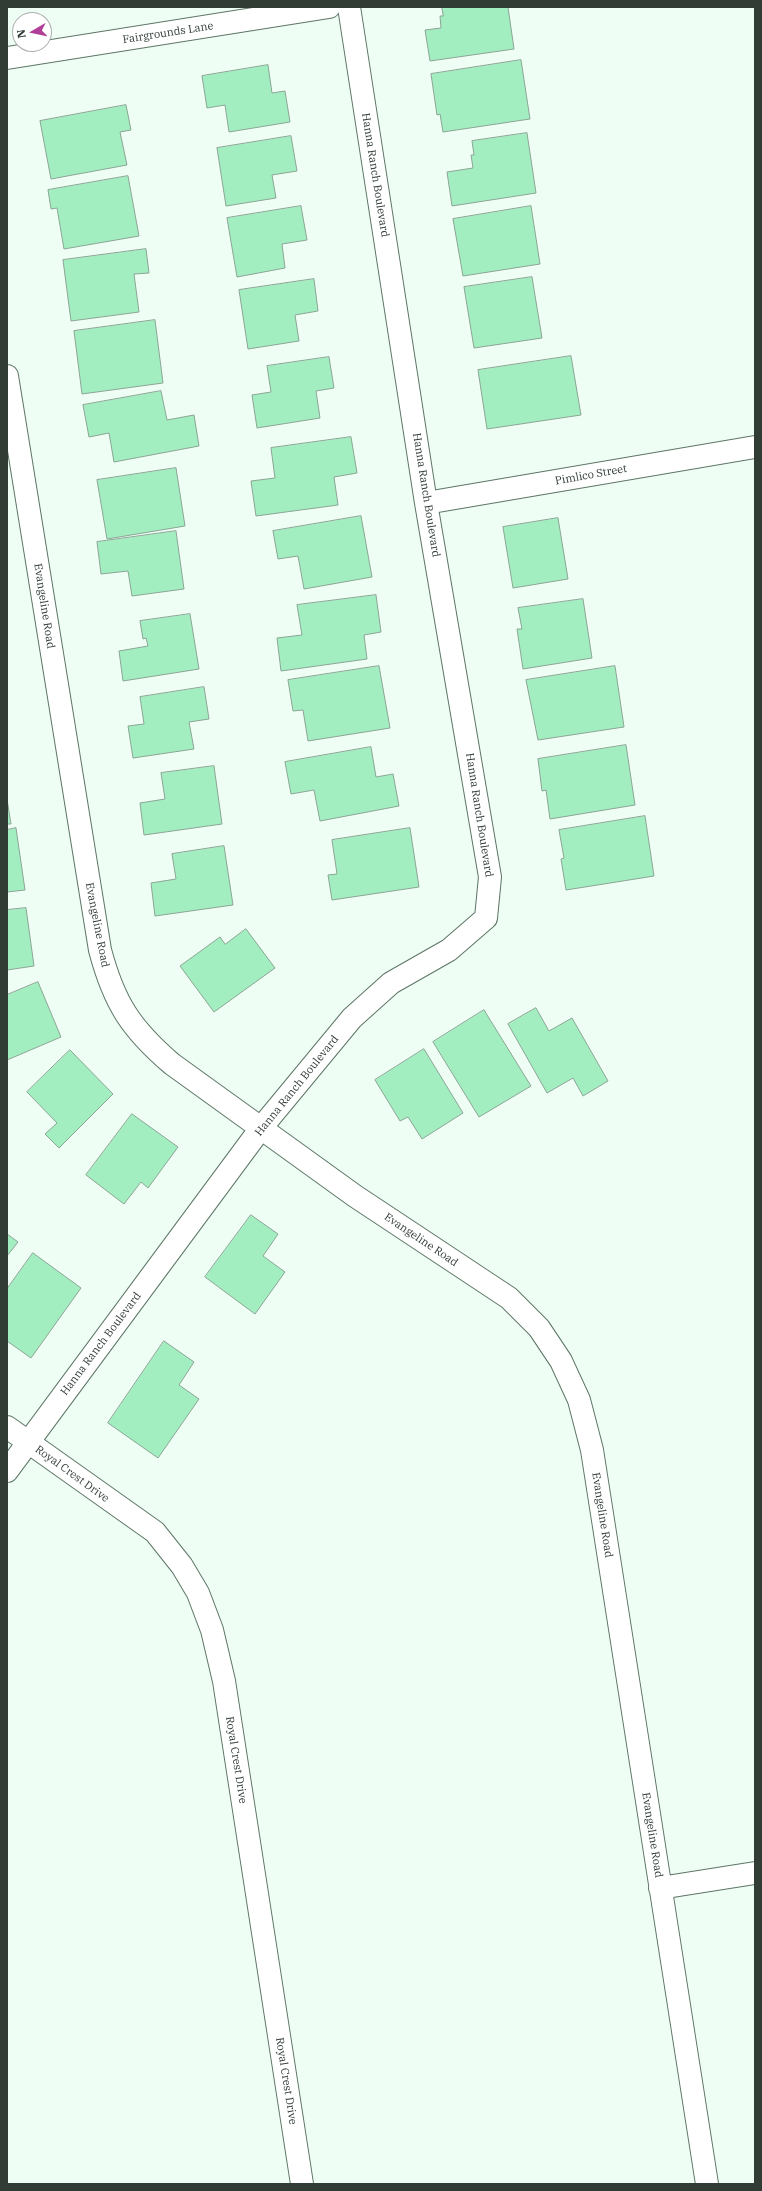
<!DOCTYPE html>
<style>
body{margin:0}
#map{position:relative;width:762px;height:2191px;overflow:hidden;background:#eefef4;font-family:"IBM Plex Serif",serif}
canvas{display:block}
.frame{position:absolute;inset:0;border:8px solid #313c35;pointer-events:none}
.north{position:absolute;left:12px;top:12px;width:40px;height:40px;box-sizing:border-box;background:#fff;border:1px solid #adb1ae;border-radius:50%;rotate:261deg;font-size:11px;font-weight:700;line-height:16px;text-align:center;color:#313c35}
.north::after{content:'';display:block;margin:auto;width:14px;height:18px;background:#b13e97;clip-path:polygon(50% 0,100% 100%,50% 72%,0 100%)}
</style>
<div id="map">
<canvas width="762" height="2191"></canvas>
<div class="frame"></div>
<div class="north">N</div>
</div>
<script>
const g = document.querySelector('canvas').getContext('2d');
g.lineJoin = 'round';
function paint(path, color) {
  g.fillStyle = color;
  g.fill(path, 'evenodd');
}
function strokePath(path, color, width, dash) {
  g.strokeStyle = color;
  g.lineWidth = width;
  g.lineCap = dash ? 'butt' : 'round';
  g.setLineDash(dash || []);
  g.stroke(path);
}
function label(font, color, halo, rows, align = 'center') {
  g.font = font + ' "IBM Plex Serif",serif';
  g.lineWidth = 4;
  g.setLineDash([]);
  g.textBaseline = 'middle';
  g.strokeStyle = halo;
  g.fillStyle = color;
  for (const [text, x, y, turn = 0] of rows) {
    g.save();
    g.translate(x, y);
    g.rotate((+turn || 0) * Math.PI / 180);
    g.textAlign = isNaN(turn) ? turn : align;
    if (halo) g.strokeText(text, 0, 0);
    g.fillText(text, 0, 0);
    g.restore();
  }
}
const building = new Path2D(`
 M 442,7 L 508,7 L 514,49 L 430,61 L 425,30 L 441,28 L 440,16 L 443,16 Z
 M 521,60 L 530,119 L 443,132 L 440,114 L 437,115 L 431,74 Z
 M 268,65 L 272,93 L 285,91 L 290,122 L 229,132 L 225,105 L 207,108 L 202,76 Z
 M 126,105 L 131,130 L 120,132 L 127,165 L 51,179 L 40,121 Z
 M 527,133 L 536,193 L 452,206 L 447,172 L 473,168 L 471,155 L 474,155 L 472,141 Z
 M 291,136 L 297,171 L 272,175 L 276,198 L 226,206 L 217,148 Z
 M 128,176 L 139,236 L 64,249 L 57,208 L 51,209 L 48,190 Z
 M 301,206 L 307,240 L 282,244 L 285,268 L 237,277 L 227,218 Z
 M 531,206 L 540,264 L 463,276 L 453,219 Z
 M 146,249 L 149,273 L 134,274 L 139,312 L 71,321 L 63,260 Z
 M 532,277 L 542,338 L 474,348 L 464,287 Z
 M 314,279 L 318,311 L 295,315 L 299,341 L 248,349 L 239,290 Z
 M 155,320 L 163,383 L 82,394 L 74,331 Z
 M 571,356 L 581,415 L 487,429 L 478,370 Z
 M 329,357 L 334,388 L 316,391 L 320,418 L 257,428 L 252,395 L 271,392 L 267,366 Z
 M 161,391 L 167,420 L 194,415 L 199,446 L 114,462 L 109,433 L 89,437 L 83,405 Z
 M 351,437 L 357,473 L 334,477 L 338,505 L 256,516 L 251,481 L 275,478 L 271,448 Z
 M 176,468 L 185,526 L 107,539 L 97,480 Z
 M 361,516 L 372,577 L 304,589 L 298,556 L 278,559 L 273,531 Z
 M 558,518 L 568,579 L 513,588 L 503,527 Z
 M 176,531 L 184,589 L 132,596 L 128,571 L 101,574 L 97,542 Z
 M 376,595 L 381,632 L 364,635 L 367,659 L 281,671 L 277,638 L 302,635 L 297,605 Z
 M 583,599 L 592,658 L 523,669 L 517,629 L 522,629 L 518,608 Z
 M 190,614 L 199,669 L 123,681 L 119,651 L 148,646 L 146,638 L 143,639 L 140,621 Z
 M 379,666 L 390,728 L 308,741 L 303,710 L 293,711 L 288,680 Z
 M 615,666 L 624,727 L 538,740 L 526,680 Z
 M 204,687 L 209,719 L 189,722 L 194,749 L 133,758 L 128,726 L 144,724 L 140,697 Z
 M 626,745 L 635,805 L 550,819 L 546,790 L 542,791 L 538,759 Z
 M 371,747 L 376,777 L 393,774 L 399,806 L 320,821 L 314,790 L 291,794 L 285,762 Z
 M 214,766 L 222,824 L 144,835 L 140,803 L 165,799 L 161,773 Z
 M 7,799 L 11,824 L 7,824 Z
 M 645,816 L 654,876 L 566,890 L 561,859 L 564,858 L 559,830 Z
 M 16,828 L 25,890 L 7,892 L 7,830 Z
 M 410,828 L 419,887 L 332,900 L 328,875 L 337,874 L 332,840 Z
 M 224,846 L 233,905 L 155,916 L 151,883 L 176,879 L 172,854 Z
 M 26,908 L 34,966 L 7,970 L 7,910 Z
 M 246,929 L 275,968 L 214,1012 L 180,966 L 220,937 L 225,944 Z
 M 38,982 L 61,1037 L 7,1060 L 7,995 Z
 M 536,1008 L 549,1031 L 572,1018 L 608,1081 L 583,1096 L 573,1078 L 547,1093 L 508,1024 Z
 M 484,1010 L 531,1086 L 479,1117 L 433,1042 Z
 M 424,1049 L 463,1113 L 422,1139 L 408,1117 L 400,1121 L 375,1080 Z
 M 70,1050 L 113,1094 L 59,1148 L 45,1134 L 57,1123 L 27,1092 Z
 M 132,1114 L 178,1147 L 148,1188 L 141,1182 L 124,1204 L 86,1175 Z
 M 251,1215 L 278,1234 L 263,1256 L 285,1272 L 255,1314 L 205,1277 Z
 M 7,1234 L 18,1242 L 7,1256 Z
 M 33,1253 L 81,1288 L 31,1358 L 7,1341 L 7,1289 Z
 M 164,1341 L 194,1362 L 179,1385 L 199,1399 L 158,1458 L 108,1423 Z`);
paint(building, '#a3eec1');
strokePath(building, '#8ba595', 1);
const street = new Path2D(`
 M 7,58 L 329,7
 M 7,376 L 100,950 C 114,1003 131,1029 172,1064 L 355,1196 L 509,1298 L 539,1328 L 561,1361 L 579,1400 L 592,1450 L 707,2184
 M 426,503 L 755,447
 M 7,1427 L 155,1532 L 182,1566 L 198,1593 L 212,1630 L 224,1681 L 302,2184
 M 7,1471 L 261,1128 L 352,1018 L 391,983 L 449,950 L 486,918 L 490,877 L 426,503 L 349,7
 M 660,1888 L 755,1873`);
strokePath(street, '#5d7666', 24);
strokePath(street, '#fff', 22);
label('11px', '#313c35', '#fff', [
 ["Fairgrounds Lane",168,33,-9],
 ["Hanna Ranch Boulevard",375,175,81],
 ["Pimlico Street",591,475,-10],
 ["Hanna Ranch Boulevard",426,495,81],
 ["Evangeline Road",44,606,81],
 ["Hanna Ranch Boulevard",479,815,81],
 ["Evangeline Road",97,925,79],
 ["Hanna Ranch Boulevard",297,1086,-51],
 ["Evangeline Road",421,1240,34],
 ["Hanna Ranch Boulevard",101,1344,-53],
 ["Royal Crest Drive",72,1474,36],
 ["Evangeline Road",602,1515,81],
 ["Royal Crest Drive",236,1760,81],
 ["Evangeline Road",652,1835,81],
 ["Royal Crest Drive",286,2081,81]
]);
</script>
